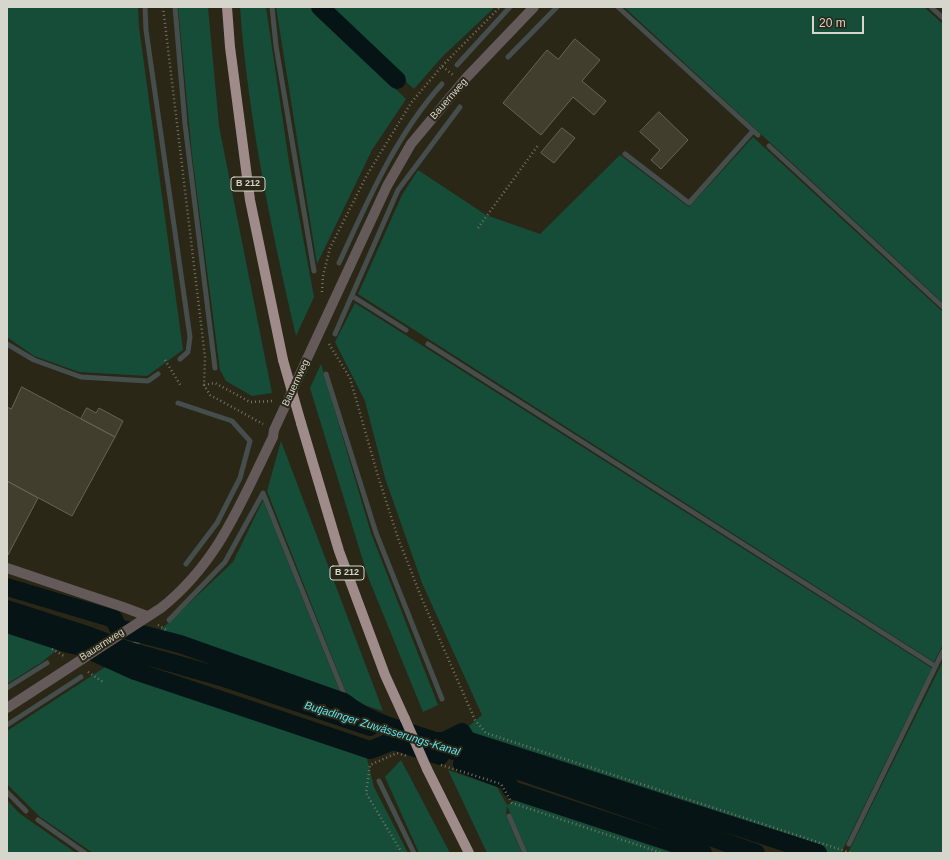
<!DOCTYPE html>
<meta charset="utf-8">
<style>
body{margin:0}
#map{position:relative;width:950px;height:860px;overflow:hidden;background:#2a2717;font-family:Arial,sans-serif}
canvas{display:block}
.frame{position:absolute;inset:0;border:8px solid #d7d6cc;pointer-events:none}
.scale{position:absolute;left:812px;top:16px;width:52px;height:18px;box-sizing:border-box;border:2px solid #d7d6cc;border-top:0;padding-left:5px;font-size:12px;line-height:14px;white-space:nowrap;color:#d7d6cc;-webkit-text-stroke:3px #2a2717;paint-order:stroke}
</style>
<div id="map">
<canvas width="950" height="860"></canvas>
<div class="frame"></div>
<div class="scale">20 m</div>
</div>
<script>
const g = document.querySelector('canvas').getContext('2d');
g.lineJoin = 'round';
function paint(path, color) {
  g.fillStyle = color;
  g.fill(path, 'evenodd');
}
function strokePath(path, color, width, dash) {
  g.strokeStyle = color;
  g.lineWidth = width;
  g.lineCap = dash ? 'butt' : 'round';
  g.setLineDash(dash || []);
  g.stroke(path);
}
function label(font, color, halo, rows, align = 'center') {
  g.font = font + ' Arial,sans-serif';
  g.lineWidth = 4;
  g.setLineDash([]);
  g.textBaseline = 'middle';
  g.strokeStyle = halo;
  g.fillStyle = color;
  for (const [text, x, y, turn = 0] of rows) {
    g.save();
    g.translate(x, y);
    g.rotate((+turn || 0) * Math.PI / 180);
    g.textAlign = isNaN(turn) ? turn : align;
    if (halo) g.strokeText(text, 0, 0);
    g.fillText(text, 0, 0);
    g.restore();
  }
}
paint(new Path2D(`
 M 7,7 L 138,7 L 139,27 L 183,350 L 147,376 L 79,372 L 34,356 L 7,337 Z
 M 178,7 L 208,7 L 219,126 L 272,393 L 252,396 L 226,381 L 220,370 L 192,155 Z
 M 240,7 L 266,7 L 289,162 L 314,297 L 296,336 C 271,228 248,118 240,7 Z
 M 276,7 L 312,7 L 406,99 L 372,150 L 317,264 Z
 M 325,7 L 495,7 L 442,57 L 414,89 Z
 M 624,7 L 924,7 L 943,24 L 943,303 Z
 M 753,137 L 943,312 L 943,644 L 934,662 L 358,294 L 402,195 L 418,170 L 486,215 L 540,234 L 620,155 L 689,207 Z
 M 355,303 L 932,668 L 841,853 L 818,853 L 467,740 L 462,732 L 482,715 L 422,583 L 385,478 L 365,401 L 335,342 Z
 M 321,364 L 371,533 L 438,705 L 423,712 L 368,577 L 310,388 Z
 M 281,441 L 383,711 L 349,700 L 267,491 Z
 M 263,500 L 344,702 L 180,644 L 153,637 L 233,562 Z
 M 7,624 L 65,643 L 42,662 L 7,684 Z
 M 943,661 L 943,853 L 848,853 Z
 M 113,662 L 370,750 L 366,755 L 374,787 L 408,853 L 93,853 L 40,817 L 7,784 L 7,731 Z
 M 401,760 L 450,853 L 419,853 L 385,777 Z
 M 448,770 L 497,787 L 507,805 L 518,799 L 512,790 L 703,853 L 528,853 L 507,806 L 506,816 L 522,853 L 487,853 Z
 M 7,800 L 19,813 L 76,853 L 7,853 Z`), '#154d38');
strokePath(new Path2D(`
 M 145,7 L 146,30 L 190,337 L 188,352 L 180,359
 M 175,7 L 185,124 L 215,368
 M 272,7 L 276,46 L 314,271
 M 618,7 L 758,135
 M 931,7 L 943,18
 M 508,57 L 557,7
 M 457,65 L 510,7
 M 769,146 L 943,307
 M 625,154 L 689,203 L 753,131
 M 339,263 C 368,200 396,135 442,84
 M 352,296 L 406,330
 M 335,334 L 398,190 L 460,107
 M 7,344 L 34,360 L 81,377 L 148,381 L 158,374
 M 428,344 L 935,666
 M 326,374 L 376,533 L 442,699
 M 178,403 L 232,421 L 250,441 L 240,478 L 217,523 L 186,564
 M 169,620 L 225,562 L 263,493 L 343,692
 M 126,650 L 149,634
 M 7,688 L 47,663
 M 7,725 L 81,677
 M 379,781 L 414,853
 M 7,792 L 26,811
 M 509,816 L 525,853
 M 38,820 L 85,853
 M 849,844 L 943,651`), '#454e4c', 5);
strokePath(new Path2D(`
 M 320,7 L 397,80
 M 7,587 L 114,619 L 118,628 L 180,644 L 344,702 C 370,723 403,730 435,741 L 440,756 L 393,741 L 370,750 L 135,671 L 82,647 L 68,644 L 7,624
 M 7,609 L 87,635 L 126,650 L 221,677 L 370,727
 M 429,744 L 491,761 L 756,853
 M 437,747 L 435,741 L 444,741 L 462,732 L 467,740 L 818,853
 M 462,764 L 507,781 L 512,790 L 703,853`), '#071415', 18);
const building = new Path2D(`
 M 575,39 L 600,60 L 582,81 L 606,101 L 594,115 L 573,97 L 541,135 L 503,103 L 547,50 L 558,59 Z
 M 659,112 L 688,140 L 661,169 L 651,160 L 660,150 L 640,132 Z
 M 562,128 L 575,138 L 554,163 L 541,153 Z
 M 22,387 L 115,437 L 72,516 L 7,481 L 7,407 L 11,409 Z
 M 87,408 L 96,413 L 99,408 L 123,421 L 115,437 L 81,419 Z
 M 7,481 L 38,498 L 8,555 L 7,555 Z`);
paint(building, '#413e2d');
strokePath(building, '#676452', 1);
strokePath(new Path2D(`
 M 163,7 L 205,357 L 204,385 L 210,395 L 263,424
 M 442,66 L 500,7
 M 478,228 L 539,144
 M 322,292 L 323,276 L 330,248 L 367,175 L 411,103 L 442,66 L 453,75
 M 329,344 L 350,378 L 378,476 L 398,538 L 422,599 L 475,720 L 486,733 L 851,853
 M 165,360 L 181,386
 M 204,385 L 215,383 L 250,402 L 273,401
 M 158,625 L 168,631
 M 52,649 L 64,656
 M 88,672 L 103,682
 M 441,765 L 501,784 L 512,803 L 662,853
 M 402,853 L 366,793 L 370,765 L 397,753 L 407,756`), '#757365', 2.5, [1, 3]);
strokePath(new Path2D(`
 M 7,568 L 123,607 L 147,616
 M 7,708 L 161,608 C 219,562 241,502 273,437 L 274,430 L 387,186 L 411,144 L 467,77 L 534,7`), '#635a59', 10);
strokePath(new Path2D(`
 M 227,7 L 230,47 L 250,200 L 283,360
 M 301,423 L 339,551 L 385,675 L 405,719
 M 427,769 L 469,853`), '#9f8c8a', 10);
strokePath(new Path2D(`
 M 283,360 L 301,423
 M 405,719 L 427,769`), '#9f8c8a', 10);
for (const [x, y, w] of [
 [248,184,34],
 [347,573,34]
]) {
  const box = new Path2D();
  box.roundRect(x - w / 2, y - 7, w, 14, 3);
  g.fillStyle = '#2a2717';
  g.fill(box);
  strokePath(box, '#d7d6cc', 1);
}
label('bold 9px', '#d7d6cc', null, [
 ["B 212",248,184],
 ["B 212",347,573]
]);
label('10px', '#d7d6cc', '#2a2717', [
 ["Bauernweg",449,99,-49],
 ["Bauernweg",296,383,-65],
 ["Bauernweg",102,645,-33]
]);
label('italic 11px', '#5ae9f8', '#2a2717', [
 ["Butjadinger Zuwässerungs-Kanal",382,729,17]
]);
</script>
